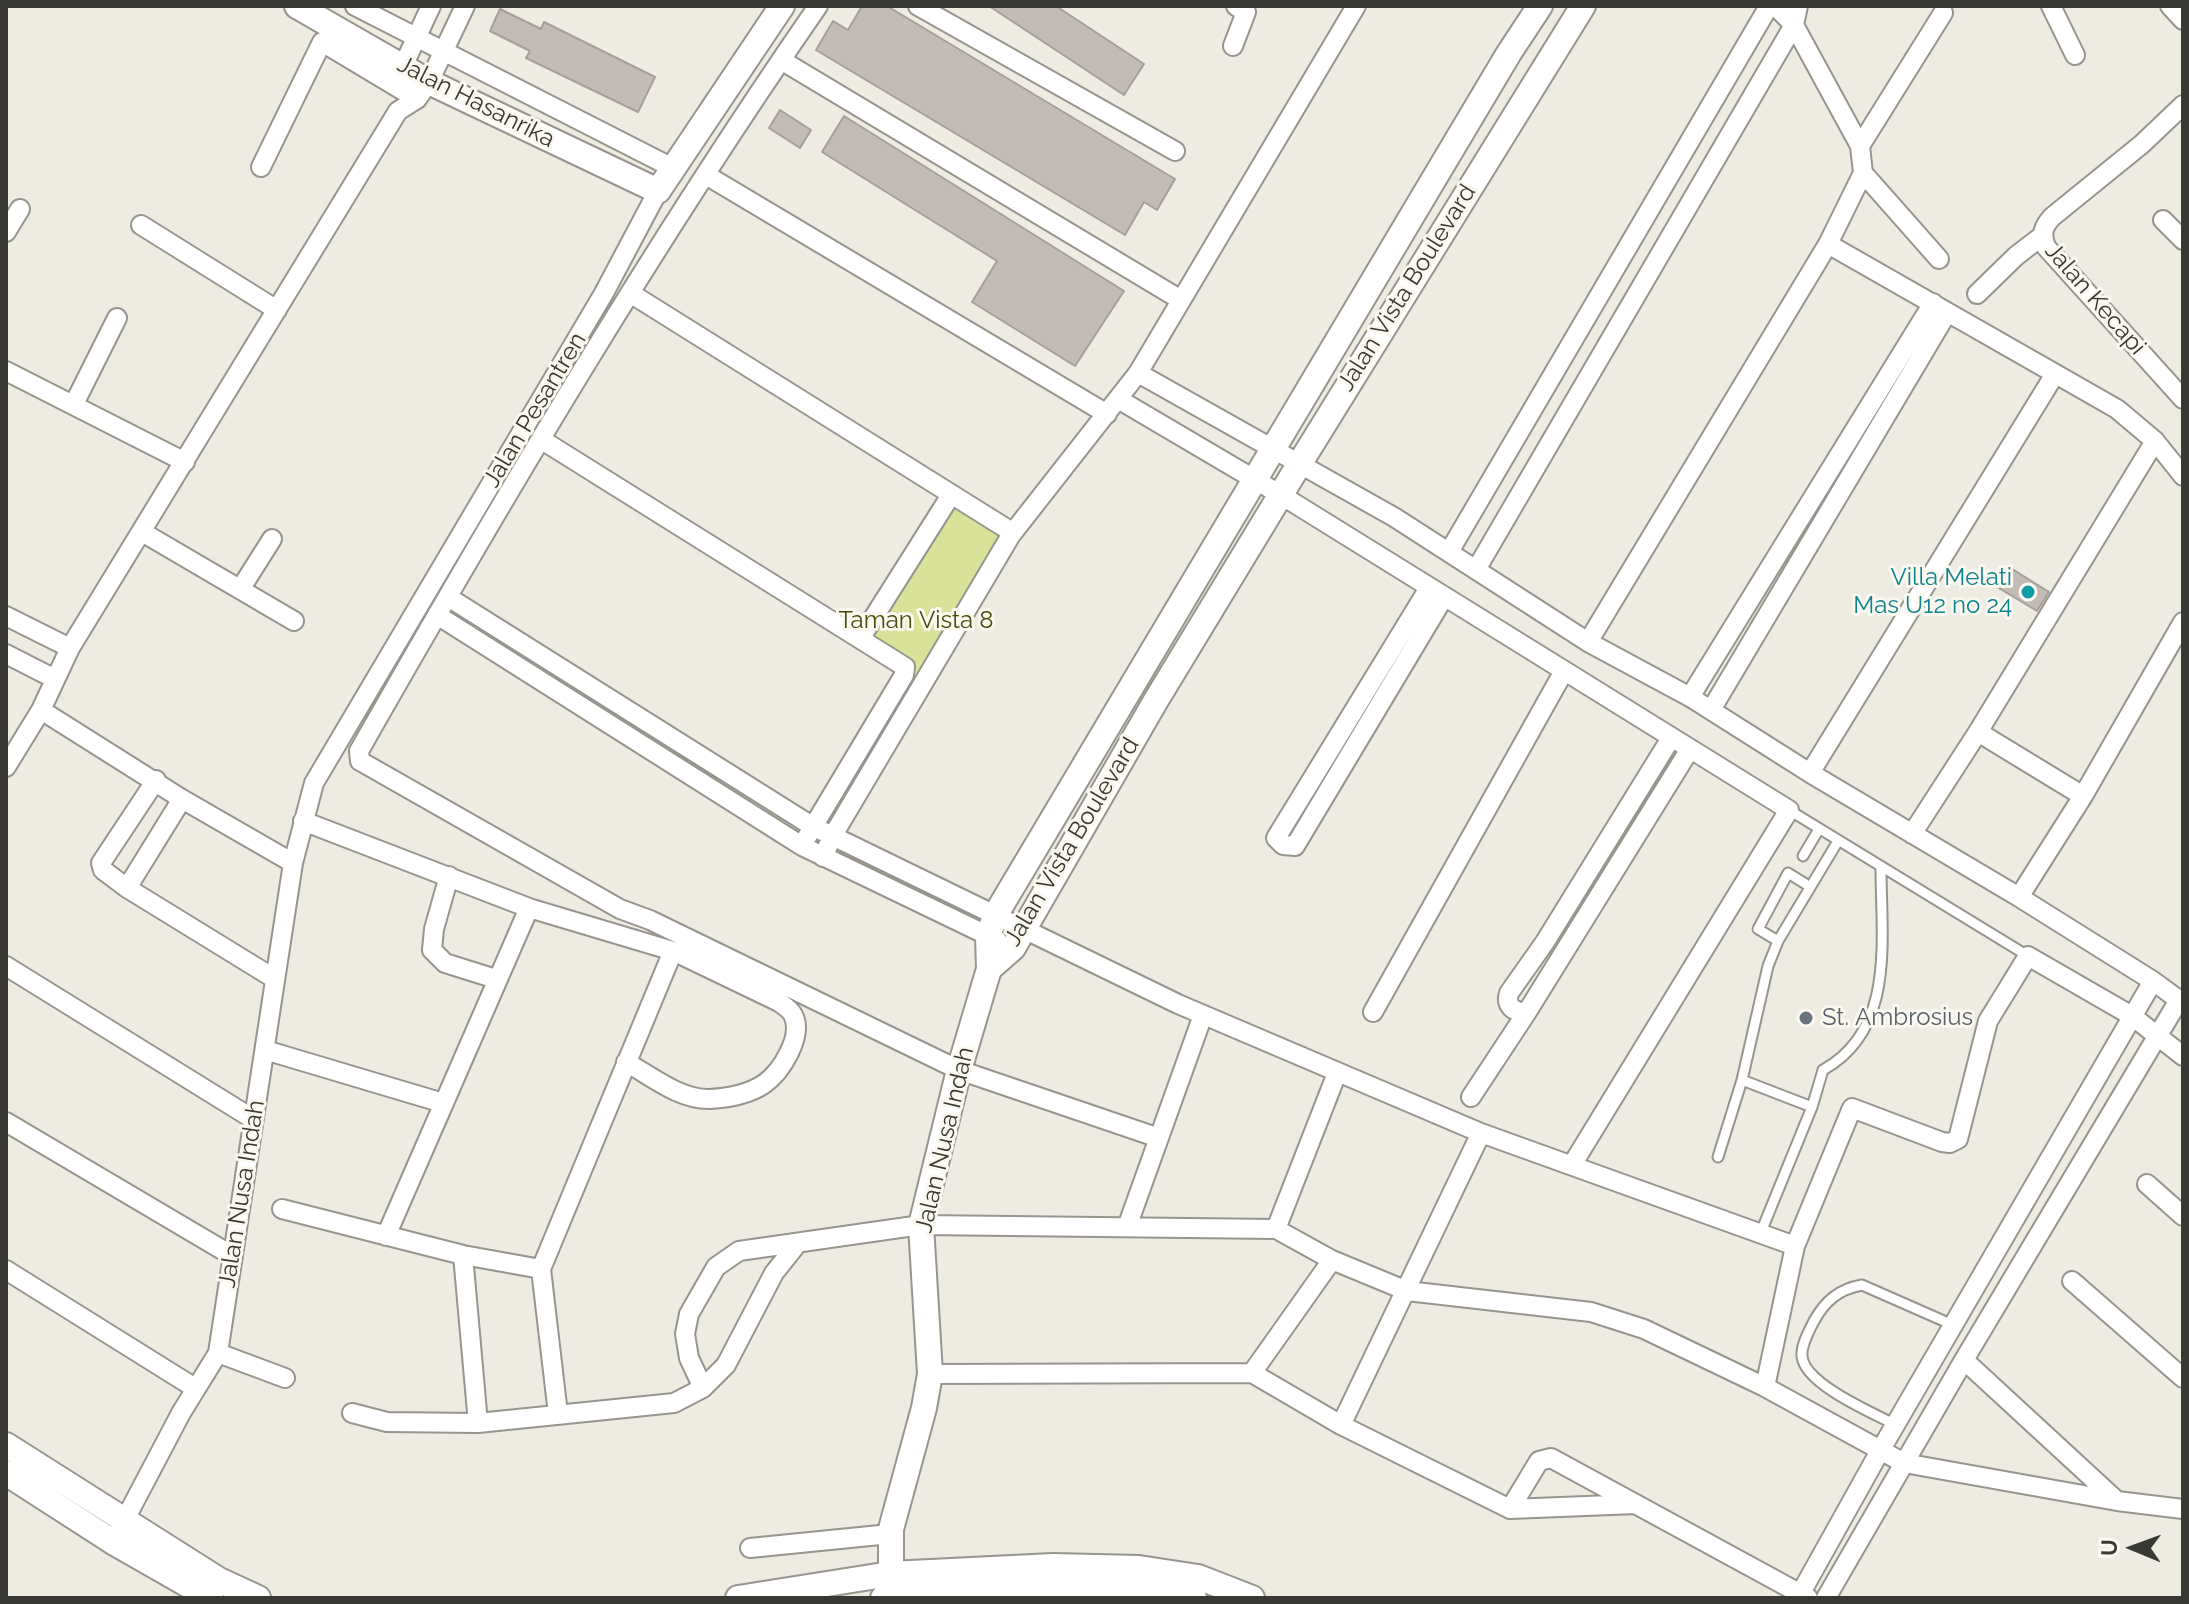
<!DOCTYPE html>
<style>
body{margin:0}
#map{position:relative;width:2189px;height:1604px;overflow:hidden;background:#edebe2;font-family:Raleway,sans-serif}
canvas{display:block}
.frame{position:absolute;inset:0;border:8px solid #383834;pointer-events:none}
.north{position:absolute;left:2093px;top:1508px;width:80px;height:80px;-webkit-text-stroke:6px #faf8ef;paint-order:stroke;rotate:271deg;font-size:22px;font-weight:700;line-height:32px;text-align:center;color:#383834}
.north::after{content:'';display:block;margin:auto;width:28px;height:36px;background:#383834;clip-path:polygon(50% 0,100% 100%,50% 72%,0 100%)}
</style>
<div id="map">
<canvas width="2189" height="1604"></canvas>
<div class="frame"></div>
<div class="north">U</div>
</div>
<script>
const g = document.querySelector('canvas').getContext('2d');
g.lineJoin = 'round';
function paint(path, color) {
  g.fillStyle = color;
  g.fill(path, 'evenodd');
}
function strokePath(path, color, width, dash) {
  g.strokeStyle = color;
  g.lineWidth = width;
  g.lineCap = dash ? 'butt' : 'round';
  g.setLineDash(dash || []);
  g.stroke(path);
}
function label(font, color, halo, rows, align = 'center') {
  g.font = font + ' Raleway,sans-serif';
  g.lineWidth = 6;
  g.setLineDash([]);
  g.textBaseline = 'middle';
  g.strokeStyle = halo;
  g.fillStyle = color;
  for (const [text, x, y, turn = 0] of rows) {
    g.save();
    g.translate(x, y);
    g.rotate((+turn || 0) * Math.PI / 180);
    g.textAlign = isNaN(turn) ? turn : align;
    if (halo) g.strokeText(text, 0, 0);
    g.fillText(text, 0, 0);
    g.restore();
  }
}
paint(new Path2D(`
 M 951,495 L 1011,535 L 926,679 L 860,639 Z`), '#d8e299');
const building = new Path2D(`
 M 862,6 L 887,6 L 1175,179 L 1157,210 L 1144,202 L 1125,235 L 816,50 L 833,21 L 848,30 Z
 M 989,6 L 1056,6 L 1144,64 L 1124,95 Z
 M 500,9 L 541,29 L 544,22 L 655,77 L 638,112 L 526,58 L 530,51 L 490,31 Z
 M 780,110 L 811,130 L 800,148 L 769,128 Z
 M 844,116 L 1124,291 L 1075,366 L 972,302 L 997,261 L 822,152 Z
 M 2009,567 L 2049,592 L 2037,611 L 1997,587 Z`);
paint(building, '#c3bbb5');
strokePath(building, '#a7a099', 2);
const service = new Path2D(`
 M 1789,810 L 2028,956
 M 1803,856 L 1819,829
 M 1778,941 L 1758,929 L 1788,873 L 1809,886
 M 1742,1080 L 1812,1107
 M 1718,1157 L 1742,1080 L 1768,966 L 1778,941 L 1838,841
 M 1761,1232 L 1812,1107 L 1823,1070 C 1896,1030 1881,939 1881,868
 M 1896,1425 C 1873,1413 1804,1384 1802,1356 C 1801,1345 1809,1331 1814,1321 C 1825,1301 1839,1289 1862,1285 L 1953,1325`);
const minor = new Path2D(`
 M 355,6 L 663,163
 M 818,6 C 652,246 503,498 359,751 L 360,761 L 620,909 L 650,920 L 959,1070 L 1159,1138
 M 918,6 L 1175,151
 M 1775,6 L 1794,25 L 1860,146
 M 2051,6 L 2075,55
 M 2170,6 L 2183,20
 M 1233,46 L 1246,12 L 1236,6
 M 781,60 L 1181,300
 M 398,77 L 431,6
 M 2183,105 L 2142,144 L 2052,217 C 2043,227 2041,233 2046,247 L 2183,399
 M 261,167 L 322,42 L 417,99
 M 1863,173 L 1939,259
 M 706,175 L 1107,414
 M 2163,220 L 2183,240
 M 141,225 L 277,310
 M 6,232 L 20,209
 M 1828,244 L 2117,409 L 2155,441 L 2183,476
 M 630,293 L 1007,529 L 1011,535 L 832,837 L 823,857
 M 1977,294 L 2016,256 L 2042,236
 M 6,371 L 185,462
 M 1138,373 L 1394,517 L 1588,642 L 1690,697 L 1810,773 L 2019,897 L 2153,981 L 2183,1003
 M 1118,399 L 1281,495 L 1789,810 L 1572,1165
 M 74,404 L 117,318
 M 542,440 L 905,667 L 904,675 L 807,837
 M 142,532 L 294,621
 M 1011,535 L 1138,373 L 1356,6
 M 1449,552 L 1769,6
 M 1477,568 L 1794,25 L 1798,6
 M 241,588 L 272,539
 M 1429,588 L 1276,838 L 1283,845 L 1295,846 L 1444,597
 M 448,597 L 812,826 L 1178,1004 L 1481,1133 L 1795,1246 L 1765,1387
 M 437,615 L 802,846 L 997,940
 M 6,616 L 70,648
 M 860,639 L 951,495
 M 1588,642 L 1828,244 L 1863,173 L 1860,146 L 1943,13
 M 6,654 L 55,679
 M 1690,697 L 1933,303
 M 41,710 L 182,799 L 293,863
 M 1711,710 L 1947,313
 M 1978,732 L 2083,796
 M 6,767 L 41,710 L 70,648 L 398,111 L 417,99 L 429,82 L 465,6
 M 1810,773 L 2055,374
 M 156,780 L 101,863 L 103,870 L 127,888 L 275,979
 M 303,821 L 529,908 L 673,951 L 779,1002 C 783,1005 791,1010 793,1015 C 804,1036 781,1072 764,1084 C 749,1094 727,1098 710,1099 C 680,1100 651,1076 626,1062
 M 1912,834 L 1978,732 L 2155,441
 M 449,876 L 434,929 L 432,950 L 445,963 L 496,979
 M 127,888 L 182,799
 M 2019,897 L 2083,796 L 2183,622
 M 6,966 L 253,1119
 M 1373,1012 L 1564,671
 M 1527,1012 C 1514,1013 1505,1006 1509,993 L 1545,942 L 1671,738
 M 265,1050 L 443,1103
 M 1471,1097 L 1527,1012 L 1690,749
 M 6,1122 L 231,1255
 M 2147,1184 L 2183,1216
 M 282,1209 L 463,1255 L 541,1269
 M 1127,1227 L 1203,1015
 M 1276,1229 L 1337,1073
 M 386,1236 L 529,908
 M 1795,1246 L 1852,1108 L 1942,1142 L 1950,1143 L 1958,1139 L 1988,1021 L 2028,956 L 2132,1016 L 2183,1056
 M 463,1255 L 478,1423
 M 6,1270 L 195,1388
 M 2072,1281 L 2183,1378
 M 218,1353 L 285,1378
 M 1964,1360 L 2117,1501
 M 1252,1373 L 1341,1425 L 1510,1509 L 1636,1504
 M 930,1374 L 1252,1373 L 1332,1260
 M 703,1388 L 689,1358 L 685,1334 L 689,1314 L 716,1267 L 739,1251 L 921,1225 L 1276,1229 L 1332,1260 L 1407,1291 L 1591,1312 L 1644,1329 L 1765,1387 L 1904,1463 L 2117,1501 L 2183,1509
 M 352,1413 L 387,1422 L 478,1423 L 674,1403 L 703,1388 L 726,1365 L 774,1273 L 798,1243
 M 558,1414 L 541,1269 L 673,951
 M 1341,1425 L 1481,1133
 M 1510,1509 L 1539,1461 L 1551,1458 L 1808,1598
 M 120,1529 L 181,1413 L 218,1353 L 293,863 L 314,783 L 604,293 L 658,191
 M 750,1548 L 890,1534
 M 1798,1598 L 1880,1451 L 2153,981
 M 1826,1598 L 1964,1360 L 2179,1000`);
const tertiary = new Path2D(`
 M 297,6 L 429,82 L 658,191 L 782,6
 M 989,969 L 1013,948 L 1155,702 L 1300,463 L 1583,6
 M 6,1445 L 219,1580 L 258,1598
 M 6,1473 L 113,1542 L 211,1598
 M 891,1597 L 891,1529 L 924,1408 L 930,1374 L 921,1225 L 959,1070 L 989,969 L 988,936 L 996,914 L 1509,53 L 1540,6
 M 738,1598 L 890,1574 L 1053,1566 L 1139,1568 L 1198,1577 L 1252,1598
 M 883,1598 L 1086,1586 L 1149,1588 L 1194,1598`);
strokePath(service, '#97958d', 13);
strokePath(minor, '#97958d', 22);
strokePath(tertiary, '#97958d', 28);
strokePath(service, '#fff', 9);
strokePath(minor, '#fff', 18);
strokePath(tertiary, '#fff', 24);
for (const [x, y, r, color] of [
 [2028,592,8,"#0f9aa8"],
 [1806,1018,8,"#6b7280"]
]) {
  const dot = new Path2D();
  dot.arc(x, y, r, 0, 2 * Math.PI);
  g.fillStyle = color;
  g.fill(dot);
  strokePath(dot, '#faf8ef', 3);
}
label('24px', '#383834', '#faf8ef', [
 ["Jalan Hasanrika",476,102,27],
 ["Jalan Vista Boulevard",1407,288,-58],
 ["Jalan Kecapi",2095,299,49],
 ["Jalan Pesantren",535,410,-59],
 ["Jalan Vista Boulevard",1072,842,-59],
 ["Jalan Nusa Indah",945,1140,-77],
 ["Jalan Nusa Indah",242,1194,-81]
]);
label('24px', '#0d838f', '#faf8ef', [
 ["Villa Melati",2012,578],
 ["Mas U12 no 24",2012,606]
], 'right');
label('24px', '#464c0a', '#faf8ef', [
 ["Taman Vista 8",916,621]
]);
label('24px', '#5b616d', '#faf8ef', [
 ["St. Ambrosius",1822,1018]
], 'left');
</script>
